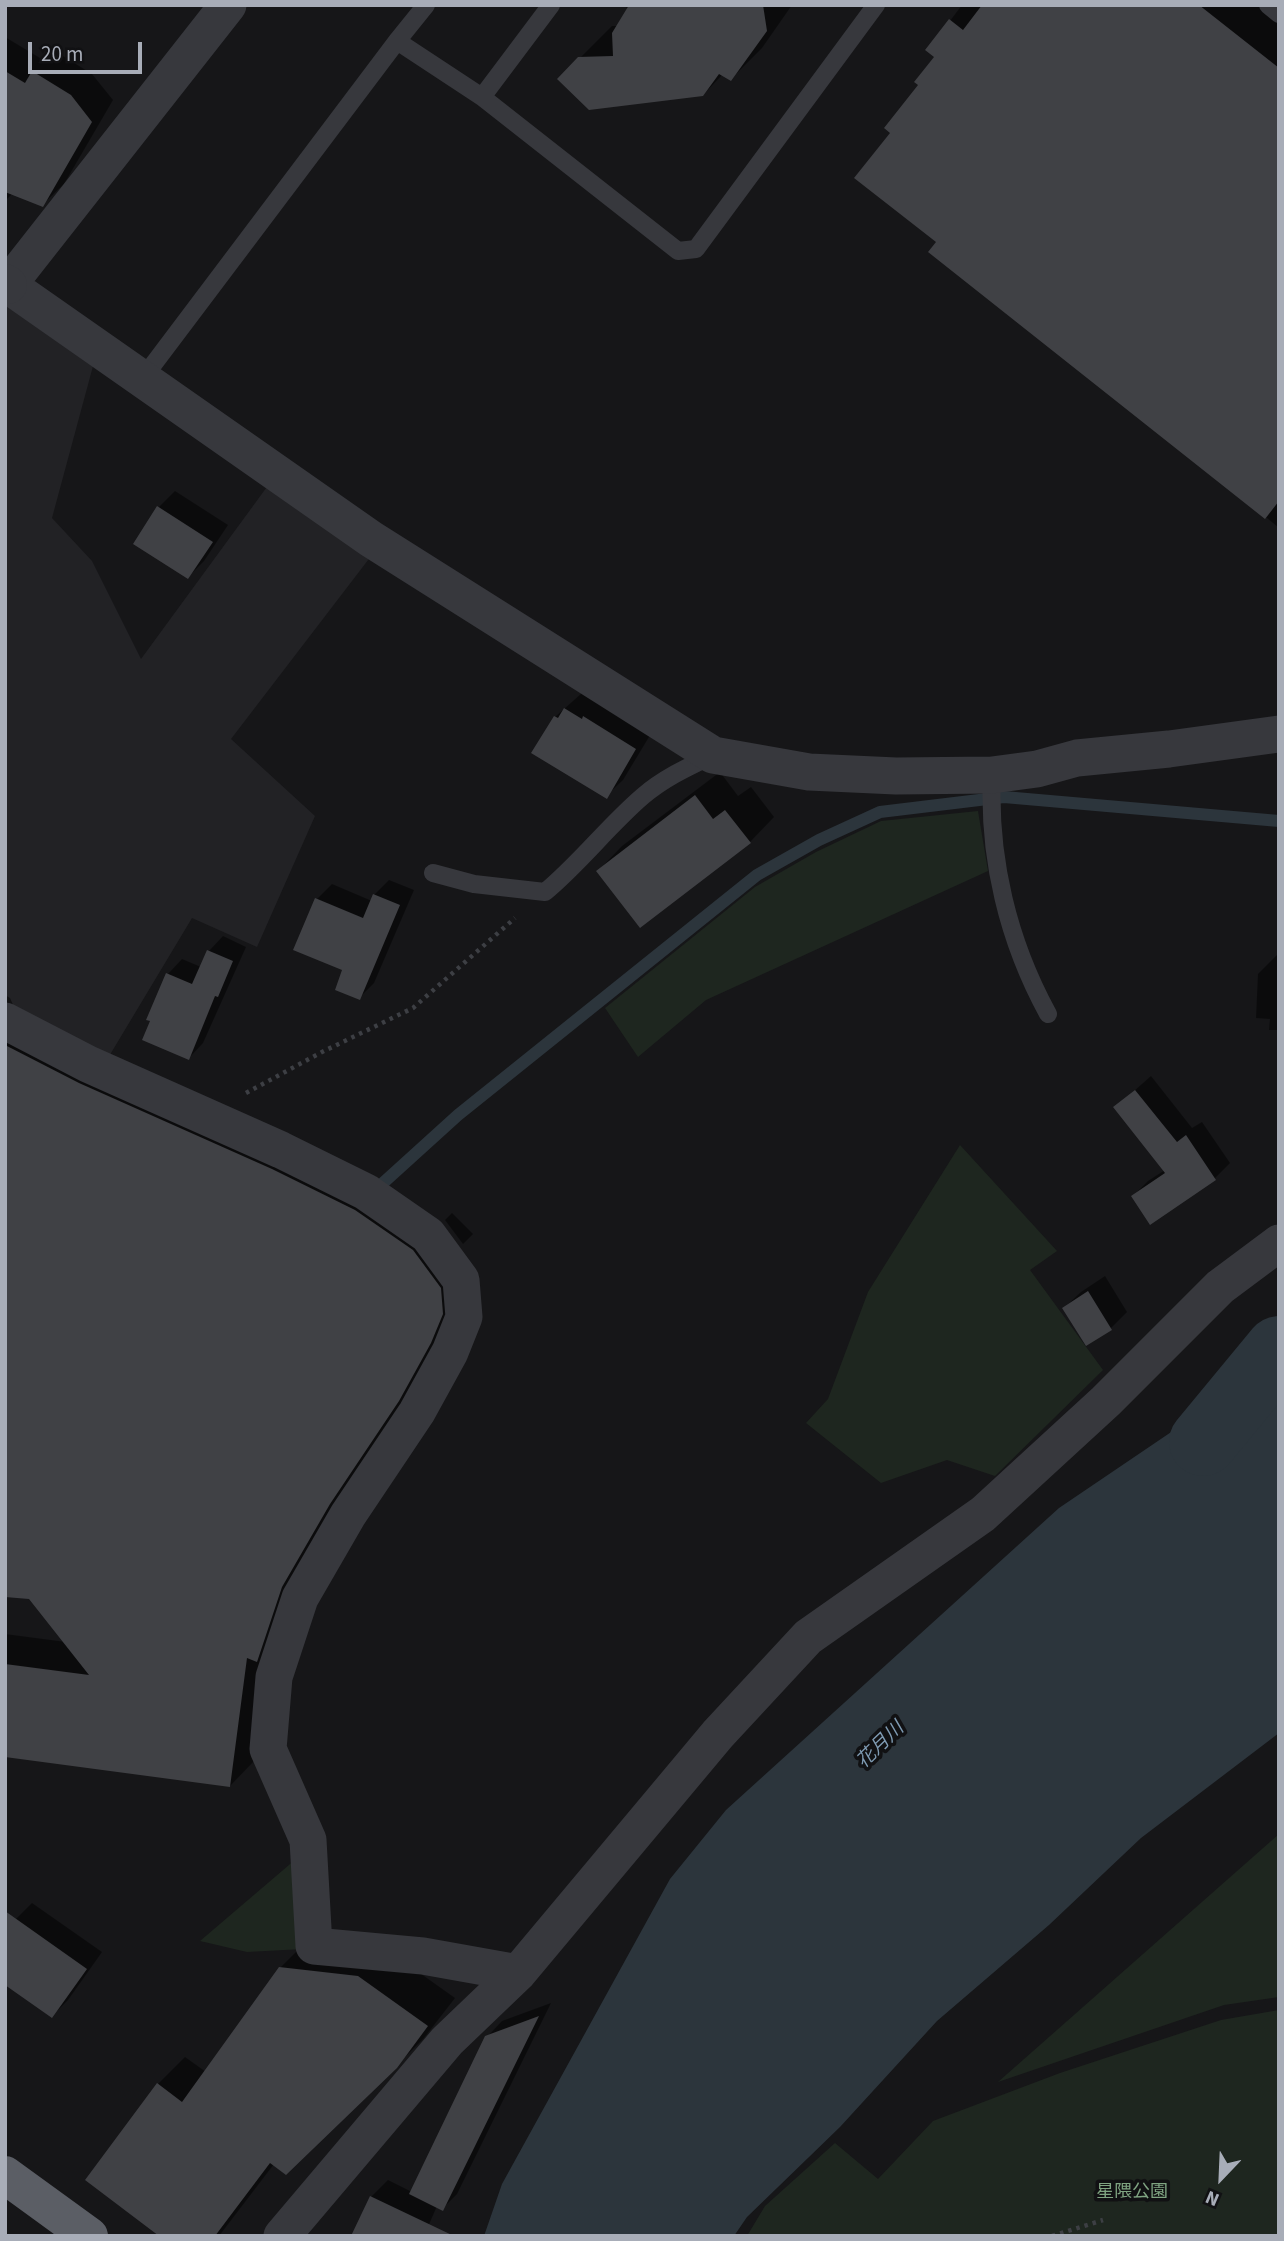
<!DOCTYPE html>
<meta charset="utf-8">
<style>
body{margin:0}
#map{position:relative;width:1284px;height:2241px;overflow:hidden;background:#161618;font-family:"Source Sans 3",sans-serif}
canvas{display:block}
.frame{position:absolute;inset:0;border:7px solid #a8adb8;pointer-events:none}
.north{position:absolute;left:1186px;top:2143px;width:70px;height:70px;-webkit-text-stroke:5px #111113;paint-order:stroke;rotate:203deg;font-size:19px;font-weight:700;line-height:28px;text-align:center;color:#a8adb8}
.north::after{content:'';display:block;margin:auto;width:24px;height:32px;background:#a8adb8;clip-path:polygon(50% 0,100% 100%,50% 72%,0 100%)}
.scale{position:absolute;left:28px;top:42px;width:114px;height:32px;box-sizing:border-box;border:4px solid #a8adb8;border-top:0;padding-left:9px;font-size:21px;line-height:24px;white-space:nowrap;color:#a8adb8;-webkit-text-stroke:5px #111113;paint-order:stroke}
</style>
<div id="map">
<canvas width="1284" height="2241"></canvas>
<div class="frame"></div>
<div class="north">N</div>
<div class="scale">20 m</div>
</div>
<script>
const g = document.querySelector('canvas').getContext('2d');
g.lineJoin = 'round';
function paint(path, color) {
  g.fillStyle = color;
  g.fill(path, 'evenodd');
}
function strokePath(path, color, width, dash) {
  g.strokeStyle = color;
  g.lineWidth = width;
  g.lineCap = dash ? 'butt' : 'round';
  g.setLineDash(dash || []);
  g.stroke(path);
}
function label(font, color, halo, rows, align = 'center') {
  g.font = font + ' "Source Sans 3","Noto Sans JP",sans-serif';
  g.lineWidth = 7;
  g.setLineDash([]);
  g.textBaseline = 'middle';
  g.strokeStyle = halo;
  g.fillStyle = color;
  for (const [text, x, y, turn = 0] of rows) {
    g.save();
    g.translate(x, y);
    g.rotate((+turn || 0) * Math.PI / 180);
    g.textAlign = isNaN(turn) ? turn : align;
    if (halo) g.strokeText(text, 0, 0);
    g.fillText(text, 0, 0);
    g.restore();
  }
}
paint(new Path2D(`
 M 5,298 L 96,355 L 52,518 L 92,561 L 141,659 L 272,480 L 375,551 L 231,739 L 315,816 L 257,947 L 192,918 L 108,1058 L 5,1007 Z`), '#222225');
paint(new Path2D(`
 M 978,811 L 988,871 L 706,1000 L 638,1057 L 605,1008 L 755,887 L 816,852 L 881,821 Z
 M 960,1145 L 1057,1251 L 1030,1270 L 1103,1370 L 995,1476 L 947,1460 L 881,1483 L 806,1423 L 828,1399 L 868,1292 Z
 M 1279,1834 L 1279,1997 L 1224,2005 L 998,2082 Z
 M 296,1859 L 303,1949 L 247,1952 L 200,1941 Z
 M 1279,2010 L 1279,2236 L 747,2236 L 765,2206 L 835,2143 L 878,2179 L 933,2121 L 1060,2073 L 1221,2020 Z`), '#1e261f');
paint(new Path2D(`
 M 1279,1359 L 1279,1733 L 1141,1838 L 1049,1925 L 937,2021 L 840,2127 L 747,2217 L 734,2236 L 484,2236 L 502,2184 L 670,1879 L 726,1810 L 1059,1508 Z`), '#2c353c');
paint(new Path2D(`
 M 622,5 L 792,5 L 762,48 L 731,79 L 723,74 L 703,95 L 559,79 L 612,26 L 619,26 L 629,9 Z
 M 962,5 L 1270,5 L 1279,12 L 1279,528 L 938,242 L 893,133 L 937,57 L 928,50 Z
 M 5,37 L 45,61 L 55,51 L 92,74 L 113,100 L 64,184 L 42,205 L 13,193 L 5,201 Z
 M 175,491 L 228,525 L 204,561 L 188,577 L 159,507 Z
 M 582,693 L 652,732 L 623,780 L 606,796 L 534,753 L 555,717 Z
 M 720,772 L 738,796 L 751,787 L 774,817 L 750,842 L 598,871 L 622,846 Z
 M 389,880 L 414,890 L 374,983 L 359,998 L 345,969 L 317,899 L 332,884 L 372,901 L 374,895 Z
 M 223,936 L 246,947 L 203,1043 L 189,1058 L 168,974 L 182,959 L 201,967 L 209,951 Z
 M 1279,953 L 1279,1030 L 1269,1030 L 1270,1019 L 1256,1018 L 1258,974 Z
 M 5,995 L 10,998 L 14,1007 L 439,1224 L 457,1315 L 356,1476 L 256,1759 L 230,1786 L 5,1756 L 5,1634 L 66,1642 L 30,1597 L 5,1595 Z
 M 1151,1076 L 1192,1128 L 1202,1122 L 1230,1163 L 1215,1178 L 1151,1222 L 1133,1196 L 1148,1181 L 1165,1170 L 1116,1107 Z
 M 452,1213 L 473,1234 L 463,1244 L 445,1220 Z
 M 1105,1276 L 1127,1312 L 1111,1328 L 1087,1344 L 1064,1308 L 1081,1292 Z
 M 32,1903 L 102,1952 L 68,2000 L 52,2016 L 16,1919 Z
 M 308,1940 L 386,1949 L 455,1998 L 424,2038 L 395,2067 L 274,2164 L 219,2236 L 162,2236 L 158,2084 L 185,2057 L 206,2072 L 280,1968 Z
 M 551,2003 L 457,2194 L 442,2209 L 437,2206 L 424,2236 L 371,2197 L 388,2180 L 412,2192 L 487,2037 L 502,2021 Z`), '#0007');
strokePath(new Path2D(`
 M 374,1193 L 383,1183 L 458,1115 L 757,875 L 819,840 L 880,812 L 1004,797 L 1279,821`), '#2c353c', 12);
strokePath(new Path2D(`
 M 1203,1442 L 1279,1350`), '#2c353c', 68);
paint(new Path2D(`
 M 629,5 L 763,5 L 767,31 L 731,81 L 719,74 L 703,96 L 589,110 L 557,79 L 578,57 L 613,56 L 612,33 Z
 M 982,5 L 1199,5 L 1279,68 L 1279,501 L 1265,519 L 928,252 L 936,242 L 854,178 L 890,133 L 884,128 L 918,85 L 914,82 L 934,57 L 925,50 L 949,19 L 963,30 Z
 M 5,71 L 25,83 L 32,71 L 71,95 L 92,122 L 43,207 L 5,192 Z
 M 157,506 L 213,542 L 188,579 L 133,544 Z
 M 564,708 L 582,719 L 583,716 L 636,749 L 607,799 L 531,753 L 554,716 L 558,718 Z
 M 695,795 L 713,819 L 725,810 L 751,843 L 640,928 L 596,871 Z
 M 373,894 L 400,905 L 360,1000 L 335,990 L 342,970 L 293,950 L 315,898 L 363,918 Z
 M 207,950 L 233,961 L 218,997 L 215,996 L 189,1060 L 142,1040 L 150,1021 L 146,1020 L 166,973 L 192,984 Z
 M 5,1045 L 79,1083 L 272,1169 L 355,1210 L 413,1250 L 441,1288 L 443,1314 L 431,1343 L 399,1401 L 330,1504 L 282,1587 L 257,1662 L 247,1658 L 230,1787 L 5,1757 L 5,1664 L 89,1675 L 29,1599 L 5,1597 Z
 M 1135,1090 L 1177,1142 L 1186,1135 L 1216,1180 L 1150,1225 L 1131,1196 L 1165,1173 L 1113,1107 Z
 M 1088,1291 L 1112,1330 L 1086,1346 L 1062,1308 Z
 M 5,1911 L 87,1969 L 52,2018 L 5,1985 Z
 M 279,1967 L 358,1976 L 428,2026 L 397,2068 L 286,2175 L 270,2163 L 215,2236 L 159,2236 L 85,2180 L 157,2083 L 182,2102 Z
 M 539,2016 L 443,2211 L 409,2194 L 485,2036 Z
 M 370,2196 L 454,2236 L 351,2236 Z`), '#404145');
strokePath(new Path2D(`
 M 246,1093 L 322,1052 L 413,1008 L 515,918
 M 1052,2236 L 1103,2220`), '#3d3f44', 4.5, [3.5, 5]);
strokePath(new Path2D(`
 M 1268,5 L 1279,14
 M 397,41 L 426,5
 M 482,97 L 551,5
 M 143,378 L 397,41 L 482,97 L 678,251 L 696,249 L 876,5
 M 992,775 C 988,858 1008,941 1048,1014
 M 433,873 L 474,884 L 545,892 C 580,863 608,826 643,796 C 664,778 688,767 713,755`), '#37383d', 18);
strokePath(new Path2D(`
 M 228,5 L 8,285 L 371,539 L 713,755 L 809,772 L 896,776 L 992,775 L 1037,769 L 1077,758 L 1169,749 L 1279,734
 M 5,1021 L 88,1064 L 281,1150 L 366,1192 L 428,1235 L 461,1280 L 464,1317 L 450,1352 L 417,1412 L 348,1515 L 300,1598 L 274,1677 L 268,1749 L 308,1840 L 314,1946 L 423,1956 L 518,1973
 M 282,2236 L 447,2041 L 518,1973 L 718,1734 L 808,1637 L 983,1514 L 1106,1401 L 1220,1287 L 1279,1243`), '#37383d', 37);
strokePath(new Path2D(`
 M 5,283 L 8,285`), '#37383d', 38);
strokePath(new Path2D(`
 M 5,2175 L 89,2236`), '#5b5e65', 38);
label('18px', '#7fa381', '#111113', [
 ["星隈公園",1132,2193]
]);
label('italic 19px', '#7f9bb3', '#111113', [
 ["花月川",881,1746,-44]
]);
</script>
